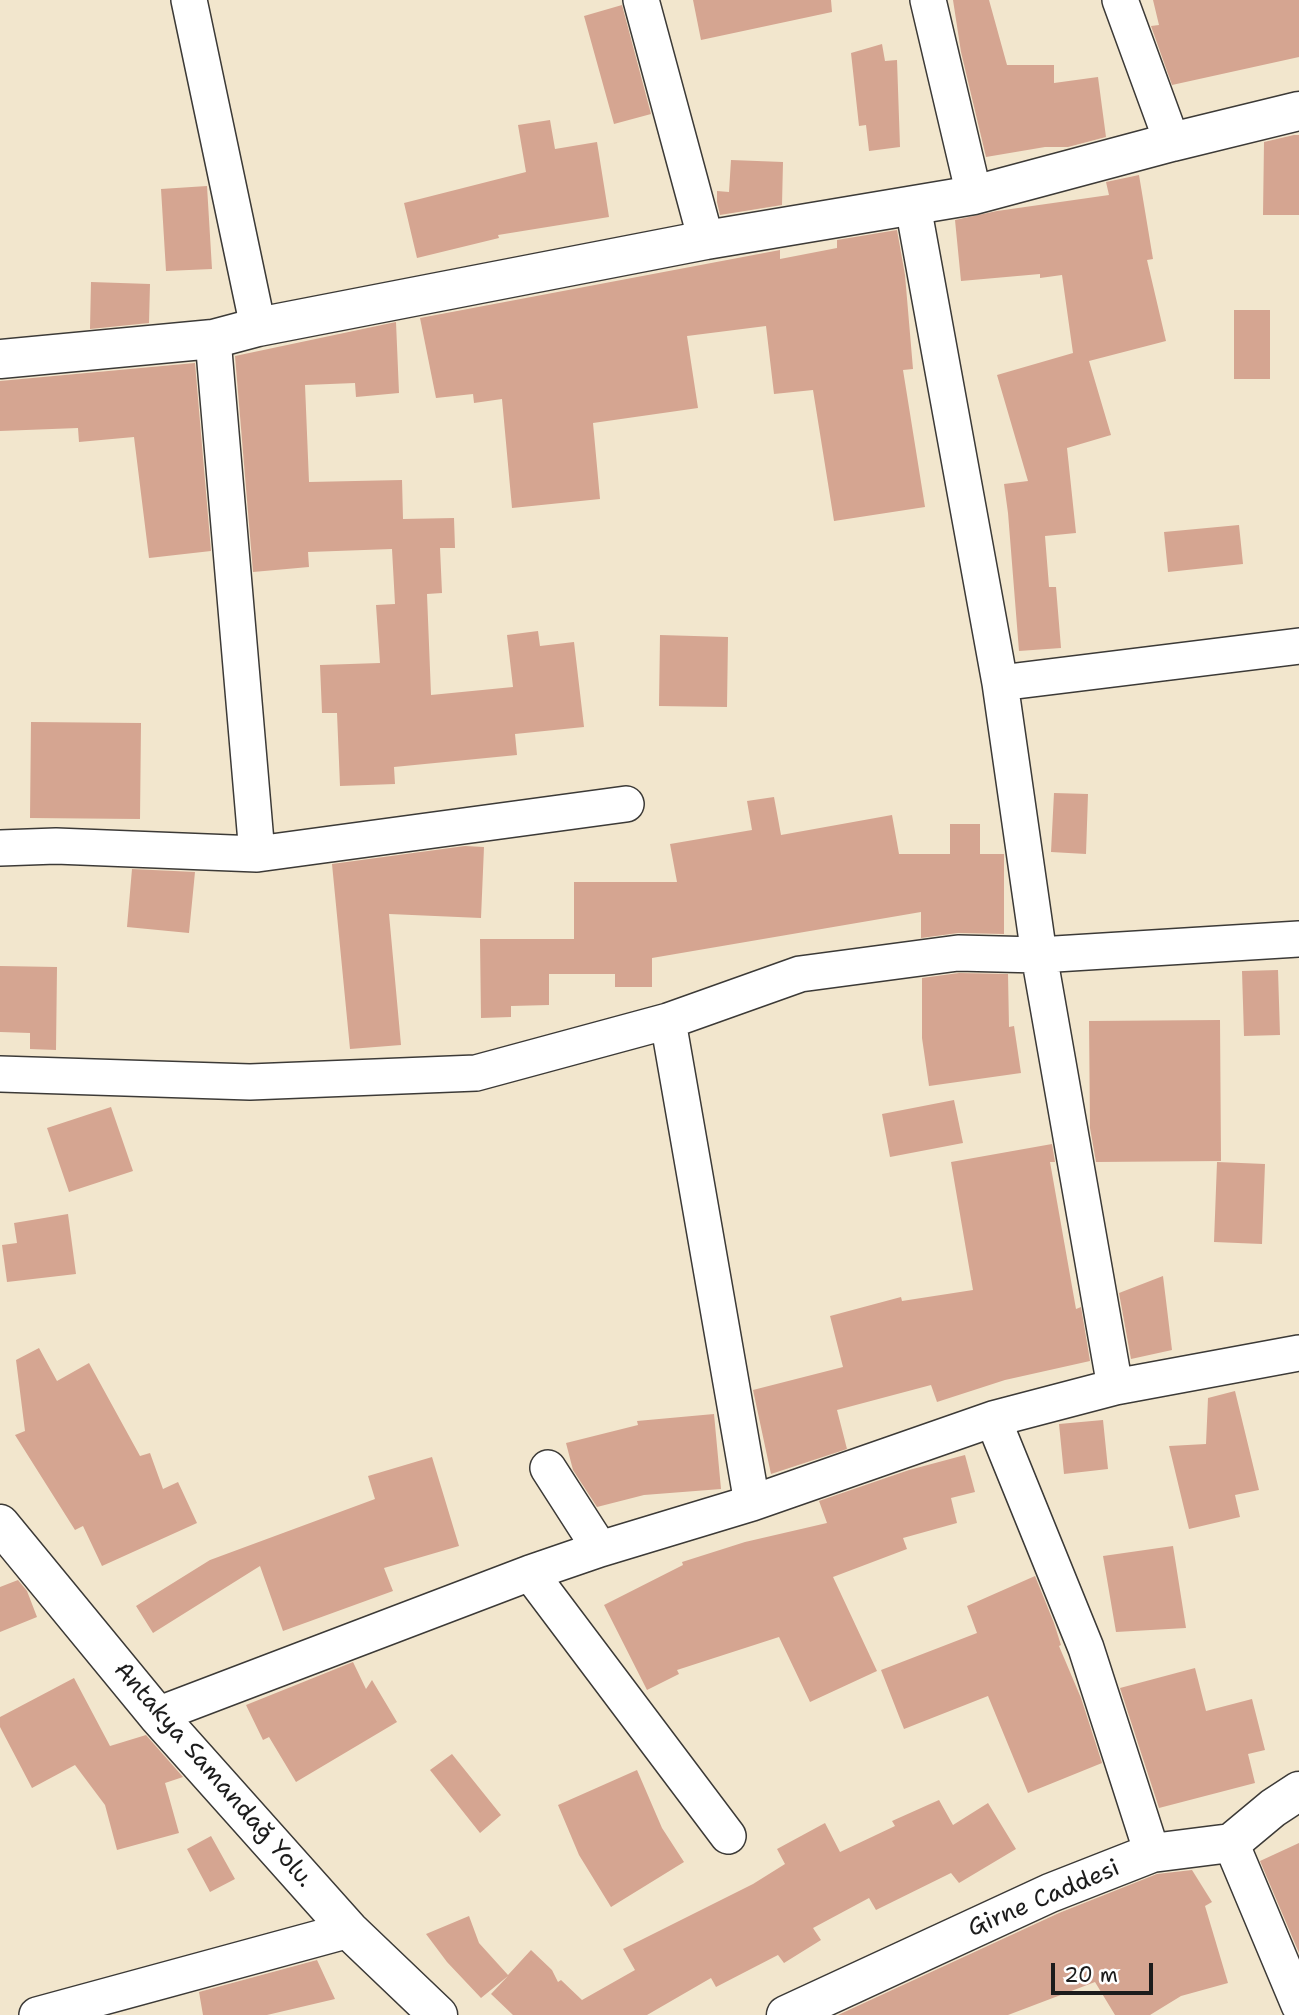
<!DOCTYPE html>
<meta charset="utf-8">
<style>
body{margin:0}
#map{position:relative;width:1299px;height:2015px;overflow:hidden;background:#f2e6cd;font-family:"Shantell Sans",sans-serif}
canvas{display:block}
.scale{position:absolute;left:1051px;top:1963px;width:102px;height:32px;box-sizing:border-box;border:4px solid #1c1c1c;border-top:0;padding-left:9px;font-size:21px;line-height:24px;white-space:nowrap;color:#1c1c1c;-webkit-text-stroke:5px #fff;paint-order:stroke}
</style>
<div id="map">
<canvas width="1299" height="2015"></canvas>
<div class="scale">20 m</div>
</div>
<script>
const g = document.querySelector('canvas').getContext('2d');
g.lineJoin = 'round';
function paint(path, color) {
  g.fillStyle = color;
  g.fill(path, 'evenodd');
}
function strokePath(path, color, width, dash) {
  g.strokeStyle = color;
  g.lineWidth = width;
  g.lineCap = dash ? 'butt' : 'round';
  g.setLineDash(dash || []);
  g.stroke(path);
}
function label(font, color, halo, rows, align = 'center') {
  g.font = font + ' "Shantell Sans",sans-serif';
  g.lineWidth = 7;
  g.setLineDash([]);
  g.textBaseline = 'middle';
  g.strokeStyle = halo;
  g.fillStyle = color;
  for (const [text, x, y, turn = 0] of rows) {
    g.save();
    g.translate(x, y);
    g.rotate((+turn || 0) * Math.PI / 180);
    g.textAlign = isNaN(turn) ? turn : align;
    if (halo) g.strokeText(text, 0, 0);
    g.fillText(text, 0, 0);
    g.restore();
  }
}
paint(new Path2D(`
 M 693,0 L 831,0 L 832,12 L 701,40 Z
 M 953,0 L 989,0 L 1007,65 L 1054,65 L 1054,83 L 1098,77 L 1106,137 L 1068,147 L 1045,147 L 986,157 L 961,52 Z
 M 1153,0 L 1299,0 L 1299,57 L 1172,85 L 1151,26 L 1159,25 Z
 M 622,5 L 651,114 L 614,124 L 584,16 Z
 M 882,44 L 885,61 L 897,60 L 900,147 L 869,151 L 866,125 L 859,126 L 851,53 Z
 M 550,120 L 555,149 L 597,142 L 609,217 L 498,235 L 499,238 L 417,258 L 404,203 L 526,172 L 518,125 Z
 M 1294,135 L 1299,135 L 1299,215 L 1263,215 L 1264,142 Z
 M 731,160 L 783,162 L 782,205 L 720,215 L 717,202 L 717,191 L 729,192 Z
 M 1139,175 L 1153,259 L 1147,260 L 1166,341 L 1089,361 L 1111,435 L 1067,448 L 1076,533 L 1045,536 L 1049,587 L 1056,587 L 1061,648 L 1019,651 L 1008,513 L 1004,484 L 1028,481 L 997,375 L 1073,353 L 1062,275 L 1040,278 L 1040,274 L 961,281 L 955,220 L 997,211 L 1109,195 L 1106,182 Z
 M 207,186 L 212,269 L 166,271 L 161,189 Z
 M 897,230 L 905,275 L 913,369 L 903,370 L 925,507 L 834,521 L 813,390 L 774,394 L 766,326 L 687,336 L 698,408 L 593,423 L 600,499 L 512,508 L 502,399 L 474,403 L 473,394 L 436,398 L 420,318 L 780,250 L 780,259 L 837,248 L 837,240 Z
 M 91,282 L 150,284 L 149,323 L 90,329 Z
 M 1234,310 L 1270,310 L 1270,379 L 1234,379 Z
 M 396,322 L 399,393 L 356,397 L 355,383 L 305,385 L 309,482 L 402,480 L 403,519 L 454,518 L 455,548 L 440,548 L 442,593 L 427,594 L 431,695 L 513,687 L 507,635 L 538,631 L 540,646 L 574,642 L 584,727 L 515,734 L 517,755 L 394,767 L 395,784 L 340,786 L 337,713 L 322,713 L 320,665 L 380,663 L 376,605 L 395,604 L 392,549 L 308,552 L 309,567 L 253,572 L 235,356 Z
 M 195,363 L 211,551 L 149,558 L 134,437 L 79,442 L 78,428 L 0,431 L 0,381 Z
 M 1239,525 L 1243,564 L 1168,572 L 1164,532 Z
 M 660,635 L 728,637 L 727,707 L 659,706 Z
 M 31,722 L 141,723 L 140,819 L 30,818 Z
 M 1054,793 L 1088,794 L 1086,854 L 1051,852 Z
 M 774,797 L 781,835 L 892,815 L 899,854 L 950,854 L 950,824 L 980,824 L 980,854 L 1004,854 L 1004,934 L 958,933 L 921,938 L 921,912 L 652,958 L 652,987 L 615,987 L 615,974 L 549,974 L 549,1005 L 511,1006 L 511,1017 L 481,1018 L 480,939 L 574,939 L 574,882 L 677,882 L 670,844 L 752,830 L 747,801 Z
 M 465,846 L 484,847 L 481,918 L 389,914 L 401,1045 L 350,1049 L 332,864 Z
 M 132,869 L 195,872 L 189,933 L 127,927 Z
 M 0,966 L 57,967 L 56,1050 L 30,1049 L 30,1033 L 0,1032 Z
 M 1278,970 L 1280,1035 L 1244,1036 L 1242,971 Z
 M 959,973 L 1008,974 L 1009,1027 L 1014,1026 L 1021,1073 L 929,1086 L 922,1038 L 922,978 Z
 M 1220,1020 L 1221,1161 L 1096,1162 L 1090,1128 L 1089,1021 Z
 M 954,1100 L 963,1143 L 890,1157 L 882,1114 Z
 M 111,1107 L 133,1171 L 69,1192 L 47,1128 Z
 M 1052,1144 L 1055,1162 L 1050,1162 L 1076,1309 L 1081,1307 L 1090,1361 L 1005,1380 L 937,1402 L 931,1385 L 837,1410 L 847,1449 L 771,1474 L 753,1390 L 843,1367 L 830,1316 L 901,1297 L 902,1301 L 973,1290 L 951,1162 Z
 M 1217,1162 L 1265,1164 L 1262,1244 L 1214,1242 Z
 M 68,1214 L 76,1274 L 7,1282 L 2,1245 L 17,1243 L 14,1223 Z
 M 1163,1276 L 1172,1350 L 1131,1359 L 1119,1293 Z
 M 39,1348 L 57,1381 L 89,1363 L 140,1456 L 150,1453 L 163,1489 L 178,1482 L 197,1523 L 102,1566 L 83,1526 L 75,1530 L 15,1435 L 25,1431 L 16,1360 Z
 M 1235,1391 L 1259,1490 L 1235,1495 L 1240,1517 L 1189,1529 L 1169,1446 L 1206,1444 L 1208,1398 Z
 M 714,1414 L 721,1489 L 644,1495 L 597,1507 L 573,1470 L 566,1443 L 638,1425 L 637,1421 Z
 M 1103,1420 L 1108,1469 L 1064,1474 L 1059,1424 Z
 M 965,1455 L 975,1492 L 951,1498 L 957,1523 L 903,1538 L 907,1549 L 833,1577 L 877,1671 L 810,1702 L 779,1637 L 677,1670 L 679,1674 L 647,1690 L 604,1605 L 683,1565 L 682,1562 L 745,1542 L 827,1523 L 819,1501 L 909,1470 Z
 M 432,1457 L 459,1546 L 384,1568 L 393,1591 L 283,1631 L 260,1566 L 153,1633 L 136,1606 L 210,1560 L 375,1499 L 368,1476 Z
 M 1173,1546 L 1186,1628 L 1116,1632 L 1103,1556 Z
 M 1035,1576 L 1054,1623 L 1061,1645 L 1059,1646 L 1081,1698 L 1102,1763 L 1028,1793 L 988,1696 L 904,1729 L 881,1670 L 977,1633 L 967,1606 Z
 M 18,1580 L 27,1591 L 37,1617 L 0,1632 L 0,1587 Z
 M 353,1662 L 366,1689 L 372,1680 L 397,1722 L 296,1782 L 269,1737 L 263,1740 L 246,1705 Z
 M 1195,1668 L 1206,1711 L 1252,1699 L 1265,1750 L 1248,1754 L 1255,1783 L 1159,1808 L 1120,1688 Z
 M 74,1678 L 110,1746 L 146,1735 L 183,1777 L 165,1783 L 179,1833 L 117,1850 L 105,1805 L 75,1765 L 32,1788 L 0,1727 L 0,1717 Z
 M 452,1754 L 501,1815 L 480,1833 L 430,1770 Z
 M 637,1770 L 662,1828 L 684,1862 L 611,1907 L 579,1855 L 558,1805 Z
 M 939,1800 L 953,1825 L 988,1803 L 1016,1849 L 959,1883 L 951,1873 L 876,1910 L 869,1898 L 813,1928 L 821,1940 L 784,1963 L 778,1955 L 716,1987 L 711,1978 L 647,2015 L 513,2015 L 491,1994 L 508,1976 L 481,1998 L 447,1962 L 426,1934 L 469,1916 L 479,1943 L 508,1975 L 531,1950 L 552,1970 L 558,1982 L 561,1980 L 582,2000 L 635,1970 L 623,1949 L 753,1884 L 785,1864 L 777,1849 L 825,1823 L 840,1852 L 895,1826 L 892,1821 Z
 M 211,1836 L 235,1879 L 210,1892 L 187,1849 Z
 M 1299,1843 L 1299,1953 L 1260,1861 Z
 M 1192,1870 L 1212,1902 L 1205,1906 L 1228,1983 L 1181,1996 L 1150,2015 L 1115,2015 L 1095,1982 L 1008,2015 L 838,2015 L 1059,1913 L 1157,1874 Z
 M 317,1960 L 335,1999 L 267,2015 L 203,2015 L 199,1992 Z`), '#d5a591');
const minor = new Path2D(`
 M 189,0 L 258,327
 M 641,0 L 706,240
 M 928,0 L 974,195
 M 1120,0 L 1172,142
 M 913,206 L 1000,683 L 1039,955 L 1115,1387
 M 1000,683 L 1299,646
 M 0,848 L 56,846 L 257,854 L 213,339
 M 257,854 L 626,804
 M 668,1021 L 752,1503
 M 0,1074 L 250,1082 L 476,1073 L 668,1021 L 800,974 L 958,953 L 1039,955 L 1299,939
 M 993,1419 L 1086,1648 L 1152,1853
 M 548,1468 L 600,1549
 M 530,1573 L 728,1836
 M 157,1715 L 530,1573 L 600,1549 L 752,1503 L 993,1419 L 1115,1387 L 1299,1353
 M 1231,1843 L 1299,2005
 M 37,2015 L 349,1930`);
const tertiary = new Path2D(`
 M 0,359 L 213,339 L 258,327 L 706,240 L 974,195 L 1172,142 L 1299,111
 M 0,1524 L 157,1715 L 349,1930 L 438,2015
 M 786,2015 L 1050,1893 L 1152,1853 L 1231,1843 L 1273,1808 L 1299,1791`);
strokePath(minor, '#3c3a37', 38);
strokePath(tertiary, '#3c3a37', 41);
strokePath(minor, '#fff', 35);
strokePath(tertiary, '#fff', 38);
label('24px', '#1c1c1c', '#fff', [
 ["Antakya Samandağ Yolu.",213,1775,49],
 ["Girne Caddesi",1044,1899,-23]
]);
</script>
